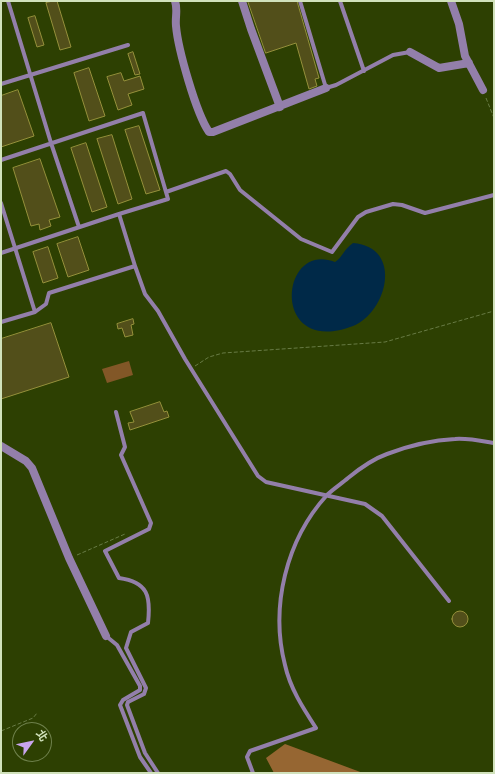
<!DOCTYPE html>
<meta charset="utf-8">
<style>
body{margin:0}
#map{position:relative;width:495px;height:774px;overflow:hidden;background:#2d4002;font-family:Signika,"Noto Sans TC",sans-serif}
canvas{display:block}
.frame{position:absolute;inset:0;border:2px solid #d1e2bc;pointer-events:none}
.north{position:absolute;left:12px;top:722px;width:40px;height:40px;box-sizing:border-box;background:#2d4002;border:1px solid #6f814c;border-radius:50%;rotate:57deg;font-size:11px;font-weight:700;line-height:16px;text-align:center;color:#d1e2bc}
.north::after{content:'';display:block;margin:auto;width:14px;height:18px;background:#c9a5ee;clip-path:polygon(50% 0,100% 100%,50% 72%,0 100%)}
</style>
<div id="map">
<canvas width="495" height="774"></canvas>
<div class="frame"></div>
<div class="north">北</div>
</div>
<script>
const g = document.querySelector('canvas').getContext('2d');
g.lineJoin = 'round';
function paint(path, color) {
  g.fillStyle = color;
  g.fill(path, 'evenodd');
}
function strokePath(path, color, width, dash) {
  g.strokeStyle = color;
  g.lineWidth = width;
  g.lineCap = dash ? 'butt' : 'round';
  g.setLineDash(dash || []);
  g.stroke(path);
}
paint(new Path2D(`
 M 129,361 L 133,375 L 107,383 L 102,369 Z`), '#825727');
paint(new Path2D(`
 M 285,744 L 363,773 L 274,773 L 266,758 Z`), '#966632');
paint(new Path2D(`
 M 353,243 C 404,247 387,313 353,326 C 270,358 279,240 335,262 C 342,258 344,249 353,243 Z`), '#002948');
const building = new Path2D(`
 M 53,1 L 57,1 L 71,47 L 60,50 L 46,3 Z
 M 248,1 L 297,1 L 319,78 L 315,79 L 317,86 L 309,89 L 296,43 L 266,53 Z
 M 35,16 L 44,45 L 37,47 L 28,18 Z
 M 133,52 L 140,74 L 135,75 L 128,54 Z
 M 89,68 L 105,116 L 89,121 L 74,73 Z
 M 121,73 L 124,81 L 140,76 L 144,89 L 128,94 L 132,105 L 118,110 L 107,77 Z
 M 18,90 L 34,136 L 1,147 L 1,96 Z
 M 139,126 L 160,190 L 146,194 L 125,130 Z
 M 112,135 L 132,199 L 118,204 L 97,139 Z
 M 86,143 L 107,207 L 92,212 L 71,148 Z
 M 40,159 L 60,217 L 49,220 L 51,226 L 40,230 L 39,224 L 31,226 L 13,168 Z
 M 78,237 L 89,270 L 68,277 L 57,244 Z
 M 48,247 L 58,278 L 43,283 L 33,252 Z
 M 133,319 L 134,324 L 131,325 L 133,335 L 125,337 L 122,328 L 118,329 L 117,324 Z
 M 51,323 L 69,377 L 1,399 L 1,339 Z
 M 160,402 L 164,412 L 167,411 L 169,417 L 130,430 L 128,423 L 134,422 L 130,412 Z
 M452 619a8 8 0 1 1 16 0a8 8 0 1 1-16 0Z`);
paint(building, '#524f1a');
strokePath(building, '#95903b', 1);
strokePath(new Path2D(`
 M 486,98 L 494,118
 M 195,366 L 209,357 L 223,353 L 385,342 L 494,311
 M 77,555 L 125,534
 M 1,731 L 33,718 L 37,713`), '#687b45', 1, [4, 2]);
strokePath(new Path2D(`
 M 8,1 L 51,143 L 79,227
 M 300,1 L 326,88 L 336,85 L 393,55 L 410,52
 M 340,1 L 364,71
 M 1,84 L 128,45
 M 1,160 L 143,113 L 168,199 L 119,214
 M 166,192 L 226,171 L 230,174 L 240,190 L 301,239 L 332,252 L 358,217 L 366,212 L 393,204 L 402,205 L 425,213 L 494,195
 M 1,203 L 35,312
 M 1,253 L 119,214 L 135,266 L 49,293 L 46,304 L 35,312 L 1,322
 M 135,266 L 145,294 L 158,311 L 185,359 L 258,476 L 266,482 L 365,504 L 382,516 L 449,601
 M 116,412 L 125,447 L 121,455 L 151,523 L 149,529 L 105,551 L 119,578 C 148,582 151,596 148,623 L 131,632 L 126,648 L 146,688 L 144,694 L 128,702 L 127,705 L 145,753 L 158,773
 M 106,636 L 117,645 L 140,686 L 140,690 L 123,700 L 120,705 L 140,757 L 151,773
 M 253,773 L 247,757 L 250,751 L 316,728 C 303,708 290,688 285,665 C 270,607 286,540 327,495 C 333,489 341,484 348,478 C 359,469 373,459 387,454 C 408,446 433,440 455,439 C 467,438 482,441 494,443`), '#937faa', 4);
strokePath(new Path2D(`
 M 175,1 C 178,10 175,17 176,26 C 178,49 196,113 209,132 L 213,132 L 326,88
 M 242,1 L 251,29 L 280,107
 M 451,1 L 459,24 L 465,56 L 483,90
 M 410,52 L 439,68 L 469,63
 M 1,446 L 26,461 L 32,468 L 69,558 L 106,636`), '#937faa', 8);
</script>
